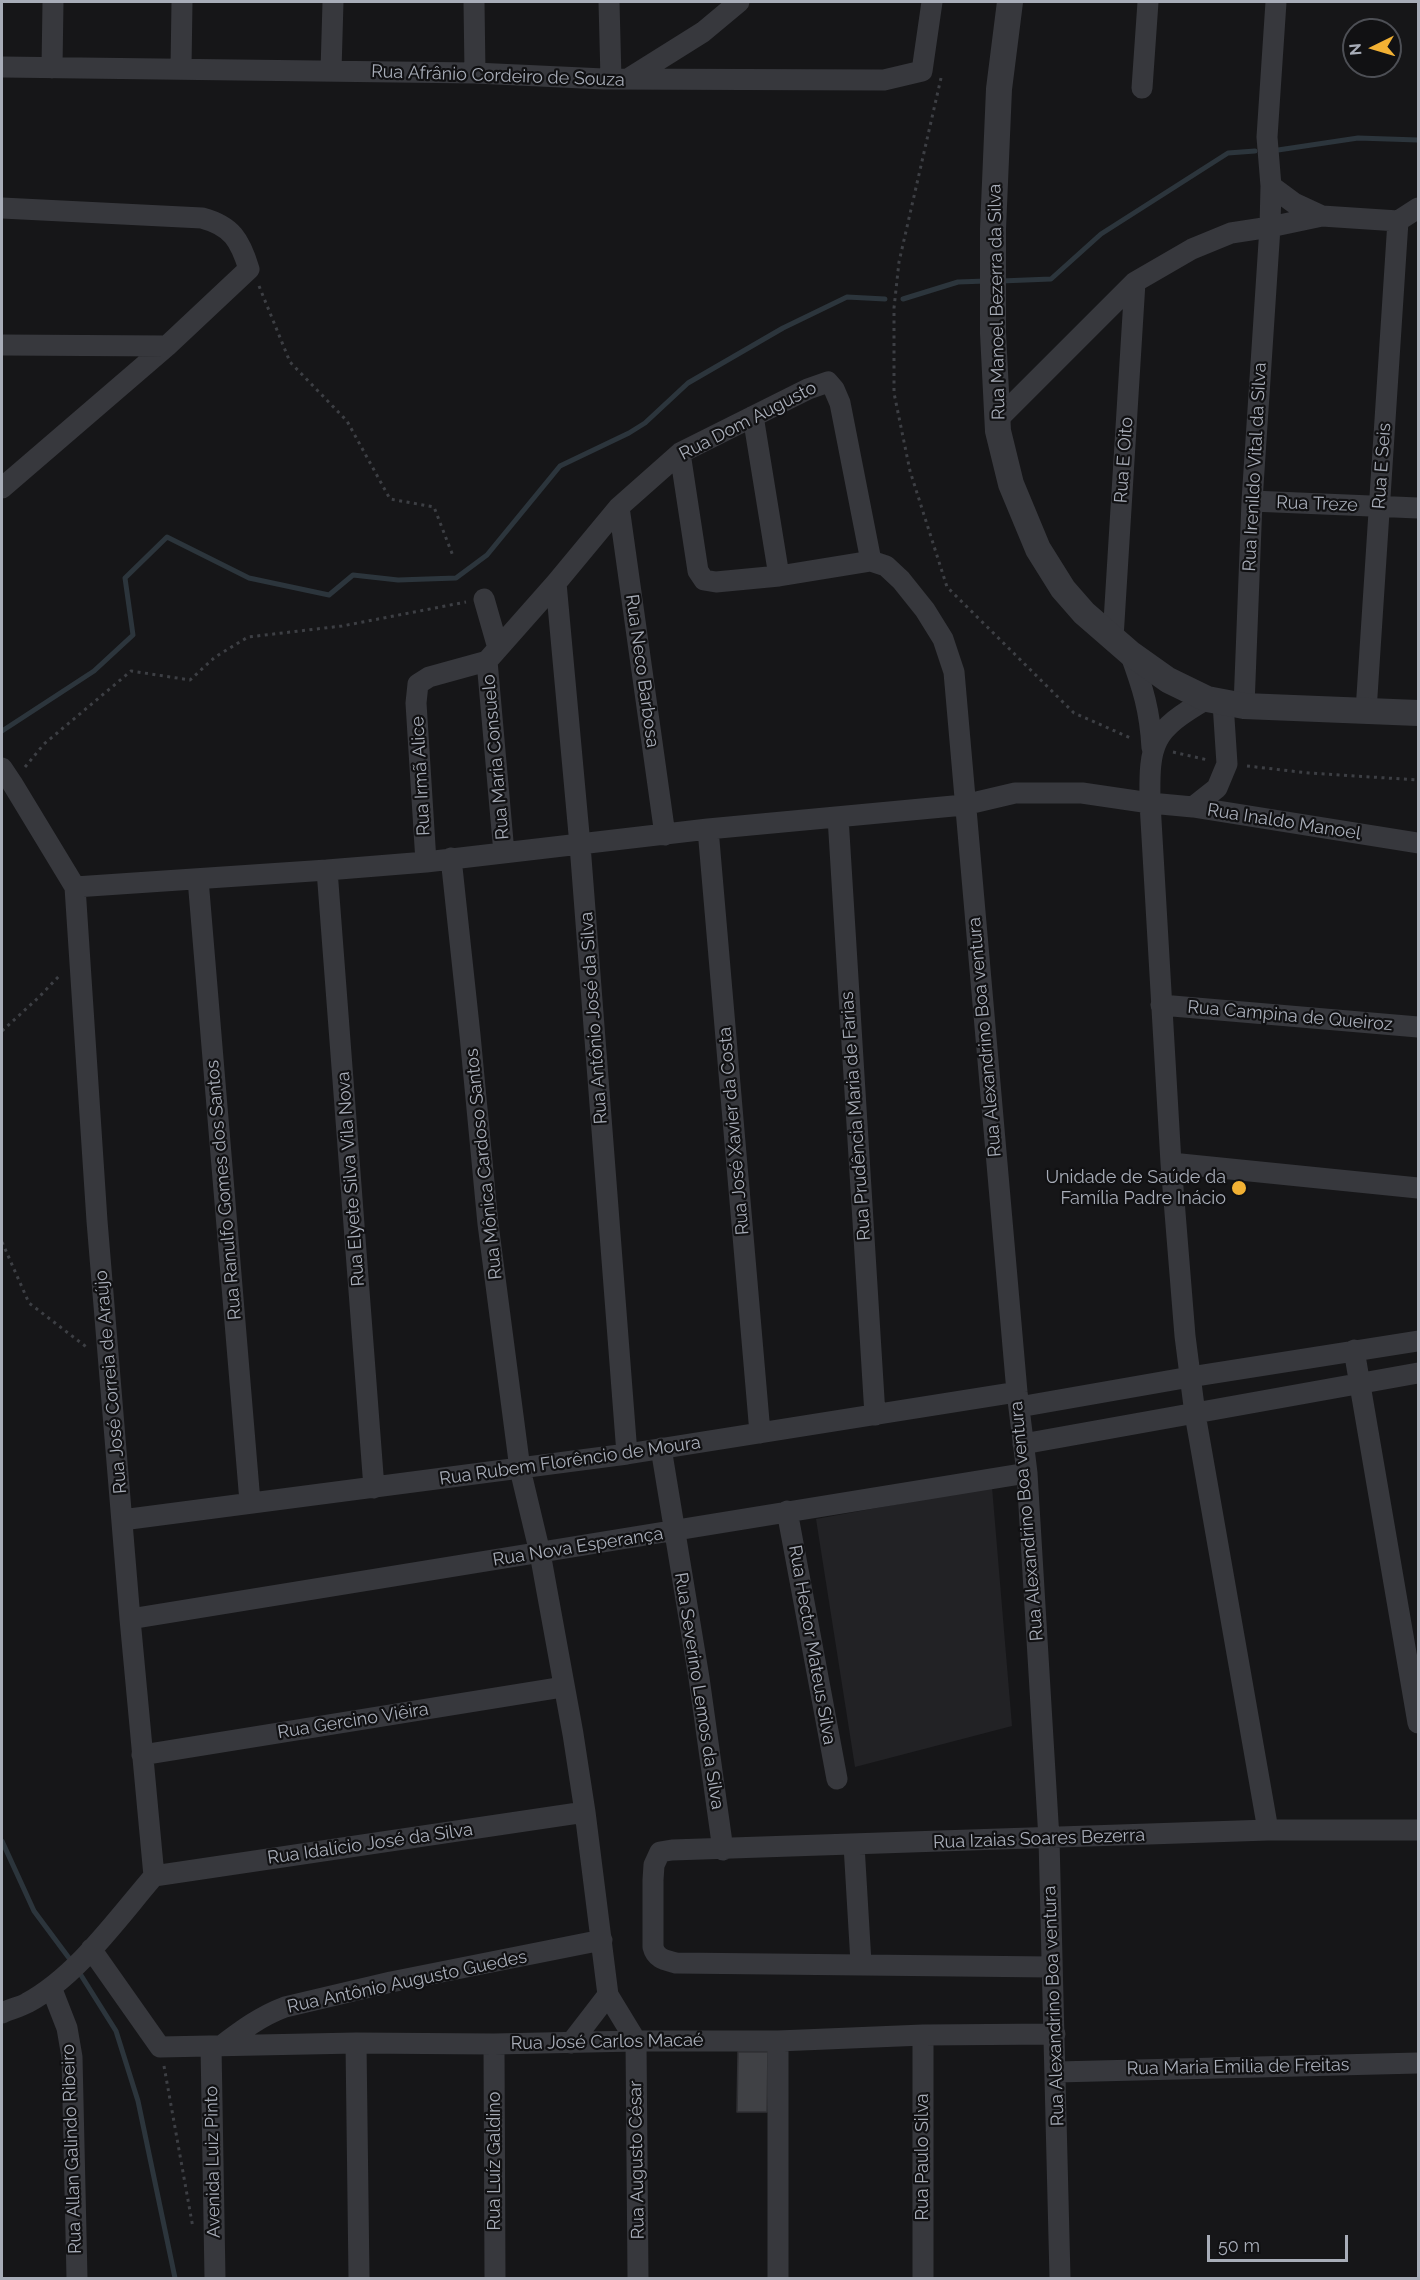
<!DOCTYPE html>
<meta charset="utf-8">
<style>
body{margin:0}
#map{position:relative;width:1420px;height:2280px;overflow:hidden;background:#161618;font-family:Raleway,sans-serif}
canvas{display:block}
.frame{position:absolute;inset:0;border:3px solid #a8adb8;pointer-events:none}
.north{position:absolute;left:1342px;top:18px;width:60px;height:60px;box-sizing:border-box;background:#111113;border:2px solid #4d4f55;border-radius:50%;rotate:265deg;font-size:16px;font-weight:700;line-height:24px;text-align:center;color:#a8adb8}
.north::after{content:'';display:block;margin:auto;width:21px;height:27px;background:#f2b134;clip-path:polygon(50% 0,100% 100%,50% 72%,0 100%)}
.scale{position:absolute;left:1207px;top:2235px;width:141px;height:27px;box-sizing:border-box;border:3px solid #a8adb8;border-top:0;padding-left:8px;font-size:18px;line-height:21px;white-space:nowrap;color:#a8adb8;-webkit-text-stroke:4px #111113;paint-order:stroke}
</style>
<div id="map">
<canvas width="1420" height="2280"></canvas>
<div class="frame"></div>
<div class="north">N</div>
<div class="scale">50 m</div>
</div>
<script>
const g = document.querySelector('canvas').getContext('2d');
g.lineJoin = 'round';
function paint(path, color) {
  g.fillStyle = color;
  g.fill(path, 'evenodd');
}
function strokePath(path, color, width, dash) {
  g.strokeStyle = color;
  g.lineWidth = width;
  g.lineCap = dash ? 'butt' : 'round';
  g.setLineDash(dash || []);
  g.stroke(path);
}
function label(font, color, halo, rows, align = 'center') {
  g.font = font + ' Raleway,sans-serif';
  g.lineWidth = 4.5;
  g.setLineDash([]);
  g.textBaseline = 'middle';
  g.strokeStyle = halo;
  g.fillStyle = color;
  for (const [text, x, y, turn = 0] of rows) {
    g.save();
    g.translate(x, y);
    g.rotate((+turn || 0) * Math.PI / 180);
    g.textAlign = isNaN(turn) ? turn : align;
    if (halo) g.strokeText(text, 0, 0);
    g.fillText(text, 0, 0);
    g.restore();
  }
}
paint(new Path2D(`
 M 992,1487 L 1012,1726 L 855,1767 L 816,1519 Z`), '#222225');
strokePath(new Path2D(`
 M 1278,150 L 1358,138 L 1418,140
 M 1001,281 L 1051,279 L 1101,234 L 1228,153 L 1255,151
 M 903,299 L 958,282 L 986,281
 M 2,731 L 94,671 L 133,635 L 125,578 L 167,537 L 249,578 L 329,595 L 353,575 L 398,580 L 456,578 L 487,555 L 560,466 L 629,433 L 645,423 L 688,383 L 783,328 L 847,297 L 885,299
 M 2,1841 L 34,1911 L 69,1958
 M 79,1972 L 116,2031 L 138,2101 L 175,2278`), '#2c353c', 5);
const building = new Path2D(`
 M 738,2052 L 768,2052 L 767,2112 L 737,2112 Z`);
paint(building, '#404145');
strokePath(building, '#303034', 1.5);
strokePath(new Path2D(`
 M 941,78 L 899,262 L 894,308 L 894,393 L 910,471 L 947,587 L 1074,713 L 1133,739
 M 259,286 L 290,362 L 347,421 L 390,499 L 434,507 L 453,556
 M 1173,752 L 1208,760
 M 1247,766 L 1309,773 L 1418,780
 M 25,767 L 44,744 L 131,671 L 190,680 L 215,657 L 248,637 L 342,626 L 466,602
 M 2,1031 L 39,997 L 61,974
 M 2,1242 L 29,1303 L 89,1349
 M 164,2066 L 193,2228`), '#3d3f44', 3, [3, 4.5]);
strokePath(new Path2D(`
 M 474,2 L 475,73
 M 609,2 L 611,79
 M 2,67 L 475,73 L 604,79 L 884,80 L 922,71 L 932,2
 M 52,68 L 53,2
 M 181,68 L 182,2
 M 331,71 L 333,2
 M 628,79 L 703,32 L 739,2
 M 1142,88 L 1148,2
 M 1271,186 L 1294,203 L 1322,216
 M 2,208 L 202,218 C 232,226 240,240 249,269 L 167,346 L 2,488
 M 2,345 L 167,346
 M 753,416 L 779,576
 M 998,419 L 1135,282 L 1192,249 L 1231,233 L 1270,227 L 1322,216 L 1398,221 L 1418,208
 M 680,453 L 698,571 L 704,580 L 716,582 L 779,576 L 871,561
 M 1252,501 L 1418,508
 M 619,507 L 665,835
 M 556,583 L 580,845 L 627,1454
 M 484,599 L 498,648
 M 1113,638 L 1135,282
 M 1130,653 C 1143,688 1150,711 1152,748
 M 487,661 L 504,853
 M 1207,699 C 1152,731 1149,742 1150,803 L 1171,1163 L 1185,1336 L 1195,1414 L 1268,1830
 M 1244,706 L 1252,501 L 1270,227 L 1271,186 L 1267,137 L 1276,2
 M 1366,711 L 1398,221
 M 2,768 L 12,783 L 75,887 L 97,1221 L 130,1619 L 154,1876
 M 1193,807 L 1217,788 L 1227,764 L 1223,703
 M 838,817 L 875,1415
 M 708,829 L 760,1433
 M 451,858 L 470,1035 L 488,1224 L 520,1469 L 540,1553 L 573,1734 L 585,1812 L 608,1995 L 636,2041 L 638,2278
 M 426,862 L 416,703 L 418,684 L 429,677 L 487,661 L 556,583 L 619,507 L 680,453 L 808,389 L 828,382 L 834,389 L 840,403 L 871,561 L 886,566 L 901,580 L 925,610 L 943,639 L 954,672 L 1017,1392 L 1027,1473 L 1049,1839 L 1060,2278
 M 327,870 L 374,1488
 M 198,879 L 250,1502
 M 75,887 L 327,870 L 426,862 L 708,829 L 964,805 L 1015,793 L 1082,793 L 1150,803 L 1193,807 L 1418,843
 M 1161,1005 L 1418,1027
 M 1171,1163 L 1418,1188
 M 1354,1350 L 1418,1723
 M 1019,1407 L 1190,1377 L 1418,1341
 M 1023,1444 L 1418,1373
 M 661,1448 L 699,1678 L 723,1850
 M 787,1511 L 837,1779
 M 122,1520 L 627,1454 L 1017,1392
 M 130,1619 L 1027,1473
 M 142,1755 L 563,1687
 M 854,1845 L 861,1963
 M 154,1876 L 585,1812
 M 91,1949 L 160,2047 L 356,2043 L 494,2044 L 636,2041 L 778,2041 L 923,2035 L 1055,2034
 M 1051,1967 L 676,1963 C 665,1960 656,1959 653,1947 L 653,1880 L 654,1865 L 660,1852 L 672,1850 L 1268,1830 L 1418,1830
 M 51,1987 L 67,2028 L 72,2057 L 77,2278
 M 2,2013 C 10,2009 20,2007 27,2003 C 77,1976 117,1919 154,1876
 M 923,2035 L 923,2278
 M 356,2043 L 359,2278
 M 571,2043 L 608,1995
 M 494,2044 L 495,2278
 M 211,2046 L 215,2278
 M 221,2046 C 242,2030 261,2016 285,2007 L 391,1982 L 602,1940
 M 1057,2072 L 1418,2063
 M 778,2278 L 778,2041`), '#37383d', 21);
strokePath(new Path2D(`
 M 1010,2 L 999,89 L 993,229 L 993,333 L 998,431 L 1011,484 L 1038,549 L 1063,589 L 1084,613 L 1130,653 L 1168,680 L 1207,699 L 1244,706 L 1418,713`), '#37383d', 26);
for (const [x, y, r, color] of [
 [1239,1188,8,"#f2b134"]
]) {
  const dot = new Path2D();
  dot.arc(x, y, r, 0, 2 * Math.PI);
  g.fillStyle = color;
  g.fill(dot);
  strokePath(dot, '#111113', 2);
}
label('18px', '#a8adb8', '#111113', [
 ["Rua Afrânio Cordeiro de Souza",498,76,2],
 ["Rua Manoel Bezerra da Silva",997,302,-91],
 ["Rua Dom Augusto",748,421,-27],
 ["Rua E Oito",1124,460,-86],
 ["Rua E Seis",1382,466,-86],
 ["Rua Irenildo Vital da Silva",1255,467,-87],
 ["Rua Treze",1317,504,2],
 ["Rua Neco Barbosa",642,671,82],
 ["Rua Maria Consuelo",496,757,-95],
 ["Rua Irmã Alice",421,776,-93],
 ["Rua Inaldo Manoel",1284,822,9],
 ["Rua Campina de Queiroz",1290,1016,5],
 ["Rua Antônio José da Silva",594,1018,-94],
 ["Rua Alexandrino Boa ventura",985,1037,-95],
 ["Rua Prudência Maria de Farias",856,1116,-94],
 ["Rua José Xavier da Costa",734,1131,-95],
 ["Rua Mônica Cardoso Santos",484,1164,-96],
 ["Rua Elyete Silva Vila Nova",351,1179,-94],
 ["Rua Ranulfo Gomes dos Santos",224,1190,-95],
 ["Rua José Correia de Araújo",111,1382,-95],
 ["Rua Rubem Florêncio de Moura",570,1461,-8],
 ["Rua Alexandrino Boa ventura",1027,1521,-95],
 ["Rua Nova Esperança",578,1547,-9],
 ["Rua Hector Mateus Silva",812,1645,80],
 ["Rua Severino Lemos da Silva",699,1691,81],
 ["Rua Gercino Viêira",353,1721,-9],
 ["Rua Izaias Soares Bezerra",1039,1839,-2],
 ["Rua Idalício José da Silva",370,1844,-8],
 ["Rua Antônio Augusto Guedes",407,1982,-12],
 ["Rua Alexandrino Boa ventura",1054,2006,-92],
 ["Rua José Carlos Macaé",607,2042,-1],
 ["Rua Maria Emilia de Freitas",1238,2067,-1],
 ["Rua Allan Galindo Ribeiro",72,2149,-92],
 ["Rua Paulo Silva",923,2157,-90],
 ["Rua Augusto César",637,2160,-91],
 ["Rua Luíz Galdino",495,2161,-90],
 ["Avenida Luiz Pinto",213,2162,-91]
]);
label('18px', '#a8adb8', '#111113', [
 ["Unidade de Saúde da",1226,1178],
 ["Família Padre Inácio",1226,1199]
], 'right');
</script>
